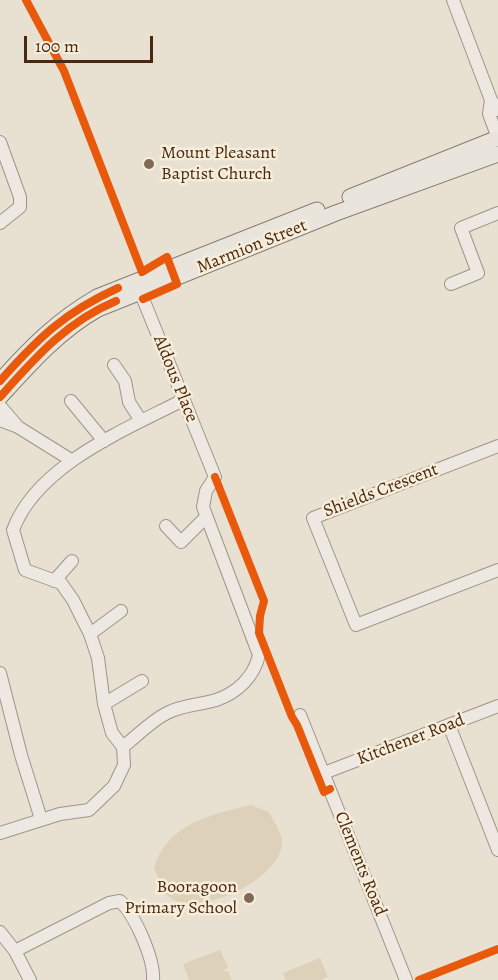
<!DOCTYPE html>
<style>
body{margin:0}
#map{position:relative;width:498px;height:980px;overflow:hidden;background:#e8e0d1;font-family:Alegreya,serif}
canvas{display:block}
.scale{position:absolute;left:24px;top:36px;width:129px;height:27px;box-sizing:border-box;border:3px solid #492a11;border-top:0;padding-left:8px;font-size:18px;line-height:21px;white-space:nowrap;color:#492a11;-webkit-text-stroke:4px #f7eddb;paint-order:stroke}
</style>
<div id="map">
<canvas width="498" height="980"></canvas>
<div class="scale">100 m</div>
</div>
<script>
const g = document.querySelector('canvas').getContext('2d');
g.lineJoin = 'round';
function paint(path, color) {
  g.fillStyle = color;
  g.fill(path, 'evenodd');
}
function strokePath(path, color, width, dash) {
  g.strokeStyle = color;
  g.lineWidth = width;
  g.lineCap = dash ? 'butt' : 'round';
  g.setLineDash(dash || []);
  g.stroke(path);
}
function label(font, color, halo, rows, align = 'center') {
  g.font = font + ' Alegreya,serif';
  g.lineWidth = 5;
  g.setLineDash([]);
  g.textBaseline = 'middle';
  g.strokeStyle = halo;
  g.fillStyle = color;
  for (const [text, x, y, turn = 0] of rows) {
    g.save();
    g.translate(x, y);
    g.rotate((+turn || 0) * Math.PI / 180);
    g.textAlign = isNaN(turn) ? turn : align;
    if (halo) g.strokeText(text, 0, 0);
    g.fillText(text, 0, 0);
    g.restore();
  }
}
paint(new Path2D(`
 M 251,805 L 269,812 C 273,820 282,833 282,841 C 284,878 196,921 168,896 C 162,890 158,876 154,868 C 166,824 212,814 251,805 Z
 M 220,950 L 228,968 L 224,970 L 225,972 L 228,971 L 232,980 L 189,980 L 183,964 Z
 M 320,958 L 328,977 L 320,980 L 286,980 L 283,973 Z`), '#ded1ba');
const minor = new Path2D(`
 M 453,0 L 491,100 L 498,110
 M 491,100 L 489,114 L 498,138
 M 0,142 L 20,197 L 20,207 L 0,223
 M 451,284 L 478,273 L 461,228 L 498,213
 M 114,365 L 125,381 L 129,402 L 141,421
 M 71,401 L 104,441
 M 0,406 L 18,427
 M 0,420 L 18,427 L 71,460
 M 498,446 L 313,518 L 356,625 L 498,570
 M 166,526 L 181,542 L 205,518
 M 54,581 L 72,561
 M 90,634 L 121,611
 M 0,673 L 21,755 L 41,819
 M 104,704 L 142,681
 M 300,715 L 406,980
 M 449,725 L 498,850
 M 123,747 L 112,733 L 104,704 L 98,658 L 90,634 L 73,600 L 61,583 L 25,570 L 13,530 C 37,465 125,430 183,400
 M 324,773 L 498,706
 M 0,833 L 60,814 L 89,810 L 114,786 L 124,765 L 123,747 C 137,736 151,721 167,713 C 183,705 199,705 216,700 C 237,693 254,677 259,655 L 203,507 L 206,491 L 215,477 L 137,284
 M 0,932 L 15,951 L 30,980
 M 15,951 L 109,903 L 120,901 C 135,915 155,960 153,980`);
const major = new Path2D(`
 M 350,197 L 498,138
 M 0,381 C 31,347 57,320 97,297 L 317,210
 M 0,397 C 30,364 59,331 98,309 L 336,213 L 498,154`);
strokePath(minor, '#9e958a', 14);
strokePath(major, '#877d71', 17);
strokePath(minor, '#ede8e1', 12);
strokePath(major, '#eae5dc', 15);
strokePath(new Path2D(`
 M 26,0 L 64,71 L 142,272 L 167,257 L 177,284 L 143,299
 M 0,381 C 38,338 65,312 118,288
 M 0,397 C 35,358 66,322 116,301
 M 215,477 L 264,601 L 260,616 L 259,633 L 292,717 L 297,725 L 324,792 L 330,789
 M 419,980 L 498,949`), '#e8590c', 8);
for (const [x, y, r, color] of [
 [149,164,6,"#816a54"],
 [249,898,6,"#816a54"]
]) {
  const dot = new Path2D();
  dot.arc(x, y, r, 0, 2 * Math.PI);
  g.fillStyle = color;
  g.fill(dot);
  strokePath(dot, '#f7eddb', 2);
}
label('18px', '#492a11', '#f7eddb', [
 ["Mount Pleasant",161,154],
 ["Baptist Church",161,175],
 ["Booragoon",237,888,"right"],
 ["Primary School",237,909,"right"]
], 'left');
label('18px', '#492a11', '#f7eddb', [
 ["Marmion Street",252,247,-22],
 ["Aldous Place",175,379,68],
 ["Shields Crescent",381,491,-21],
 ["Kitchener Road",411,740,-21],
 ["Clements Road",360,864,68]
]);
</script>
